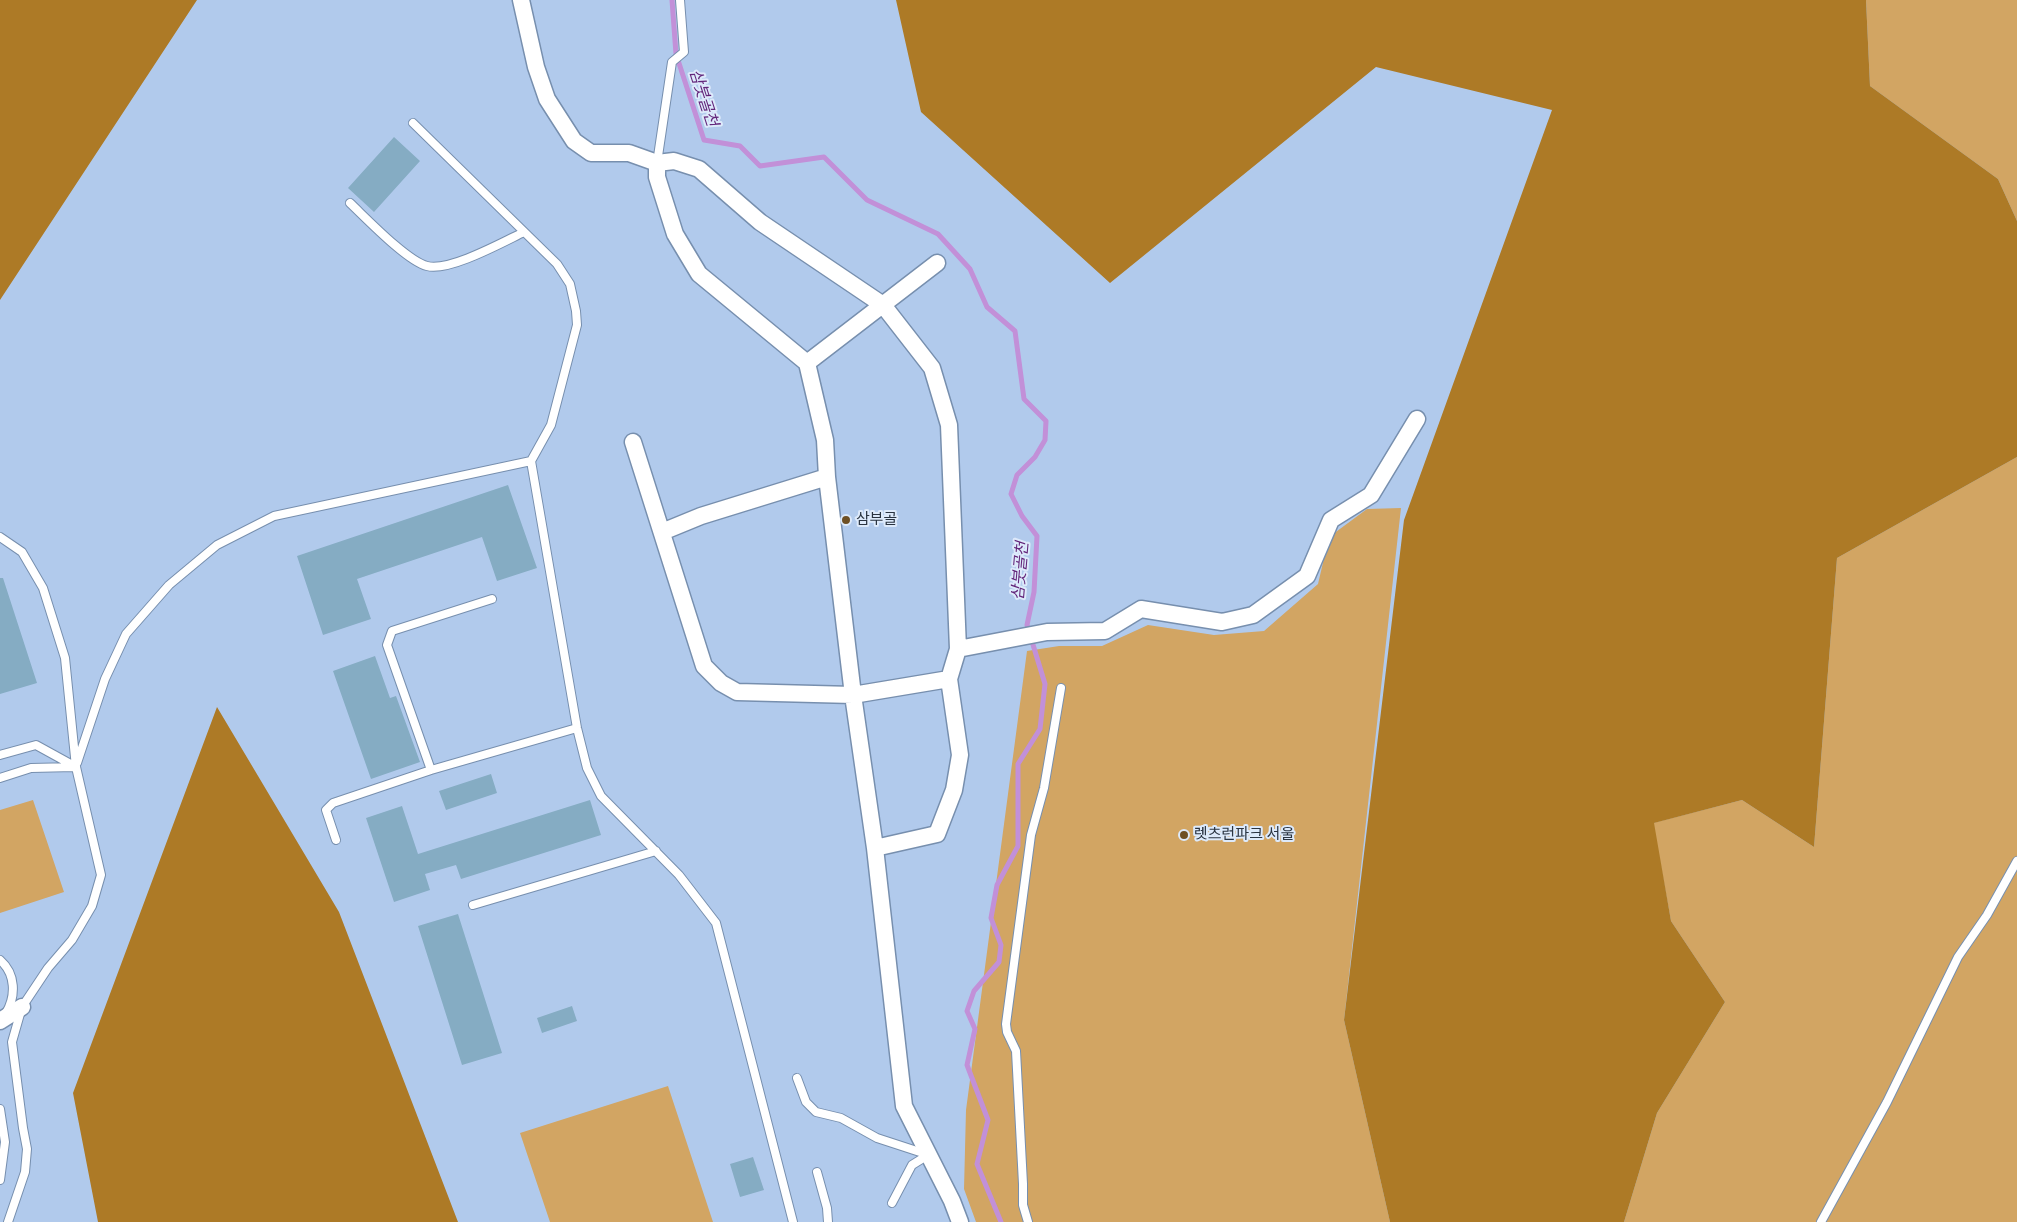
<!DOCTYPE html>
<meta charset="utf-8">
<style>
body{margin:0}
canvas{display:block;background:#b1caec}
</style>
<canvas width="2017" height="1222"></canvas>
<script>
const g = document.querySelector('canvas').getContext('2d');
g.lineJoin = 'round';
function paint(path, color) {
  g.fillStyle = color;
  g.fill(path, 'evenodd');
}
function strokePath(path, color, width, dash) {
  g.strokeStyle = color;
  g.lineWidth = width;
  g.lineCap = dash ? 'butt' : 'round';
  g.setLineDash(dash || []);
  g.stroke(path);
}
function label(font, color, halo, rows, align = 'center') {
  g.font = font + ' "Space Grotesk","Noto Sans KR",sans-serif';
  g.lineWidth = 4;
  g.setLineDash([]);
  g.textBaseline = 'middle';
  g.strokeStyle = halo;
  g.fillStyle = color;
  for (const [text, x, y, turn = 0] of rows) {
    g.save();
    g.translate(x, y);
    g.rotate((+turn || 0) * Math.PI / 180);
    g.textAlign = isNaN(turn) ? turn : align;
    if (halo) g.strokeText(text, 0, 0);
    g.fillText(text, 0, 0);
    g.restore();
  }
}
paint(new Path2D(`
 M 1866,0 L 2017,0 L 2017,221 L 1998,179 L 1870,86 Z
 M 2017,457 L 2017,1222 L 1624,1222 L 1657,1113 L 1725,1002 L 1671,921 L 1653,823 L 1742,800 L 1814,847 L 1837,558 Z
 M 1401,508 L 1344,1020 L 1390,1222 L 976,1222 L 964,1189 L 966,1110 L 1027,651 L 1059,646 L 1102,646 L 1148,625 L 1214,635 L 1264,631 L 1318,584 L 1329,537 L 1367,509 Z
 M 33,800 L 64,892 L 0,913 L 0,810 Z
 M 668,1086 L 713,1222 L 550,1222 L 520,1133 Z`), '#d2a563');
paint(new Path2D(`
 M 0,0 L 197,0 L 0,300 Z
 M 896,0 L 1866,0 L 1870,86 L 1998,179 L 2017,221 L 2017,457 L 1837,558 L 1814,847 L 1742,800 L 1654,823 L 1671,921 L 1725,1002 L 1657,1113 L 1624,1222 L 1390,1222 L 1344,1020 L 1404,520 L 1552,110 L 1376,67 L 1110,283 L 921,112 Z
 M 217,707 L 339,912 L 458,1222 L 98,1222 L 73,1093 Z`), '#ad7a26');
strokePath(new Path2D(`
 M 672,0 L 676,54 L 704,140 L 740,146 L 760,166 L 824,157 L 867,200 L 938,234 L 970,269 L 987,307 L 1015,331 L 1024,399 L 1046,421 L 1045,440 L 1035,457 L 1017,475 L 1011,494 L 1022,516 L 1037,536 L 1034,592 L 1027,625 L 1045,684 L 1040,729 L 1018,764 L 1018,846 L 997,885 L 991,918 L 1001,945 L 999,962 L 974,991 L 967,1011 L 975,1029 L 967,1065 L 988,1120 L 977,1164 L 1001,1222`), '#c290d8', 5);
paint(new Path2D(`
 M 394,137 L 420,161 L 374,212 L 348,188 Z
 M 508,485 L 537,568 L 497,581 L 482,537 L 357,579 L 371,619 L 323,635 L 297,556 Z
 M 0,578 L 3,578 L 37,683 L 0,694 Z
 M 375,656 L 390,698 L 396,696 L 420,762 L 371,779 L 333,671 Z
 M 491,774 L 497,793 L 446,810 L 439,791 Z
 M 590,800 L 601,835 L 461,879 L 456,865 L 425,874 L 430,890 L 394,902 L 366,818 L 402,806 L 418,854 Z
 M 458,914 L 502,1053 L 462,1065 L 418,926 Z
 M 572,1006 L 577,1021 L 542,1033 L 537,1018 Z
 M 753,1157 L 764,1190 L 740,1197 L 730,1164 Z`), '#85acc3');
const service = new Path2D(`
 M 413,123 L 557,264 L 570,284 L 576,311 L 577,325 L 551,425 L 531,461 L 577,728 L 587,768 L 601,796 L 679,875 L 716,923 L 793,1222
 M 657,163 L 672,62 L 684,52 L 680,0
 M 350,203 C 366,218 407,261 427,266 C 449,272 503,242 524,232
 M 0,537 L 22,552 L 43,588 L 65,658 L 76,767 L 101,875 L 92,906 L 72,940 L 48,968 L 22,1007 L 12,1042 L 23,1128 L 27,1149 L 25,1172 L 8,1222
 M 0,755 L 36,745 L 76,767
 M 77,763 L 105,679 L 126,634 L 169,585 L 217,545 L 274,516 L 531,461
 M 431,770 L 577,728
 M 0,778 L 31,768 L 74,767
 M 336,840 L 326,810 L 333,803 L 431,770 L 387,645 L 392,631 L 492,599
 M 473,905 L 656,851
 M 0,960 C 16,974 16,996 6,1013
 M 797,1078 L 806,1102 L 816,1112 L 841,1118 L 877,1138 L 926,1154
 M 0,1109 L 5,1142 L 0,1180
 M 817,1172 L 827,1208 L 828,1222
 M 892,1203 L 912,1165 L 928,1155
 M 1028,1222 L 1023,1205 L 1023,1184 L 1016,1051 L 1007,1032 L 1006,1024 L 1031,835 L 1044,788 L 1061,688
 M 1821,1222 L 1887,1102 L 1958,957 L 1987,915 L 2017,861`);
const minor = new Path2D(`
 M 521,0 L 536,67 L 547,99 L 574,141 L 591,153 L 629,153 L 657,163 L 674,161 L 699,169 L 760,222 L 883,305 L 932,368 L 949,425 L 958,649 L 949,679 L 960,755 L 954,790 L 937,834 L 875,848
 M 657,163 L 657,177 L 675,234 L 699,274 L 807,363 L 825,440 L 827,477 L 853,695 L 875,848 L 904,1106 L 952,1201 L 960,1222
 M 807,363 L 937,263
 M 633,442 L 704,666 L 721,683 L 737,692 L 853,695 L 949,679
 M 662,532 L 701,516 L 827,477
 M 958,649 L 1047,632 L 1105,631 L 1141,609 L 1222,622 L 1253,615 L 1307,576 L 1331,520 L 1371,495 L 1417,419
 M 0,1021 L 22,1007`);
strokePath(service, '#778fae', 10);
strokePath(minor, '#778fae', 19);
strokePath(service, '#fff', 8);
strokePath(minor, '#fff', 16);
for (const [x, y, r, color] of [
 [846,520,5,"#6e5024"],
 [1184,835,5,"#6e5024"]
]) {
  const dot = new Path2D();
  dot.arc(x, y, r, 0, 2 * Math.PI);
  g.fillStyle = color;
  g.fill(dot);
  strokePath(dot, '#ddeafb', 2);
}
label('15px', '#2a3441', '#ddeafb', [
 ["삼부골",856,520],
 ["렛츠런파크 서울",1194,835]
], 'left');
label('italic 16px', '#63257a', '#ddeafb', [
 ["삼붓골천",703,98,72],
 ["삼붓골천",1021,571,-85]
]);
</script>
